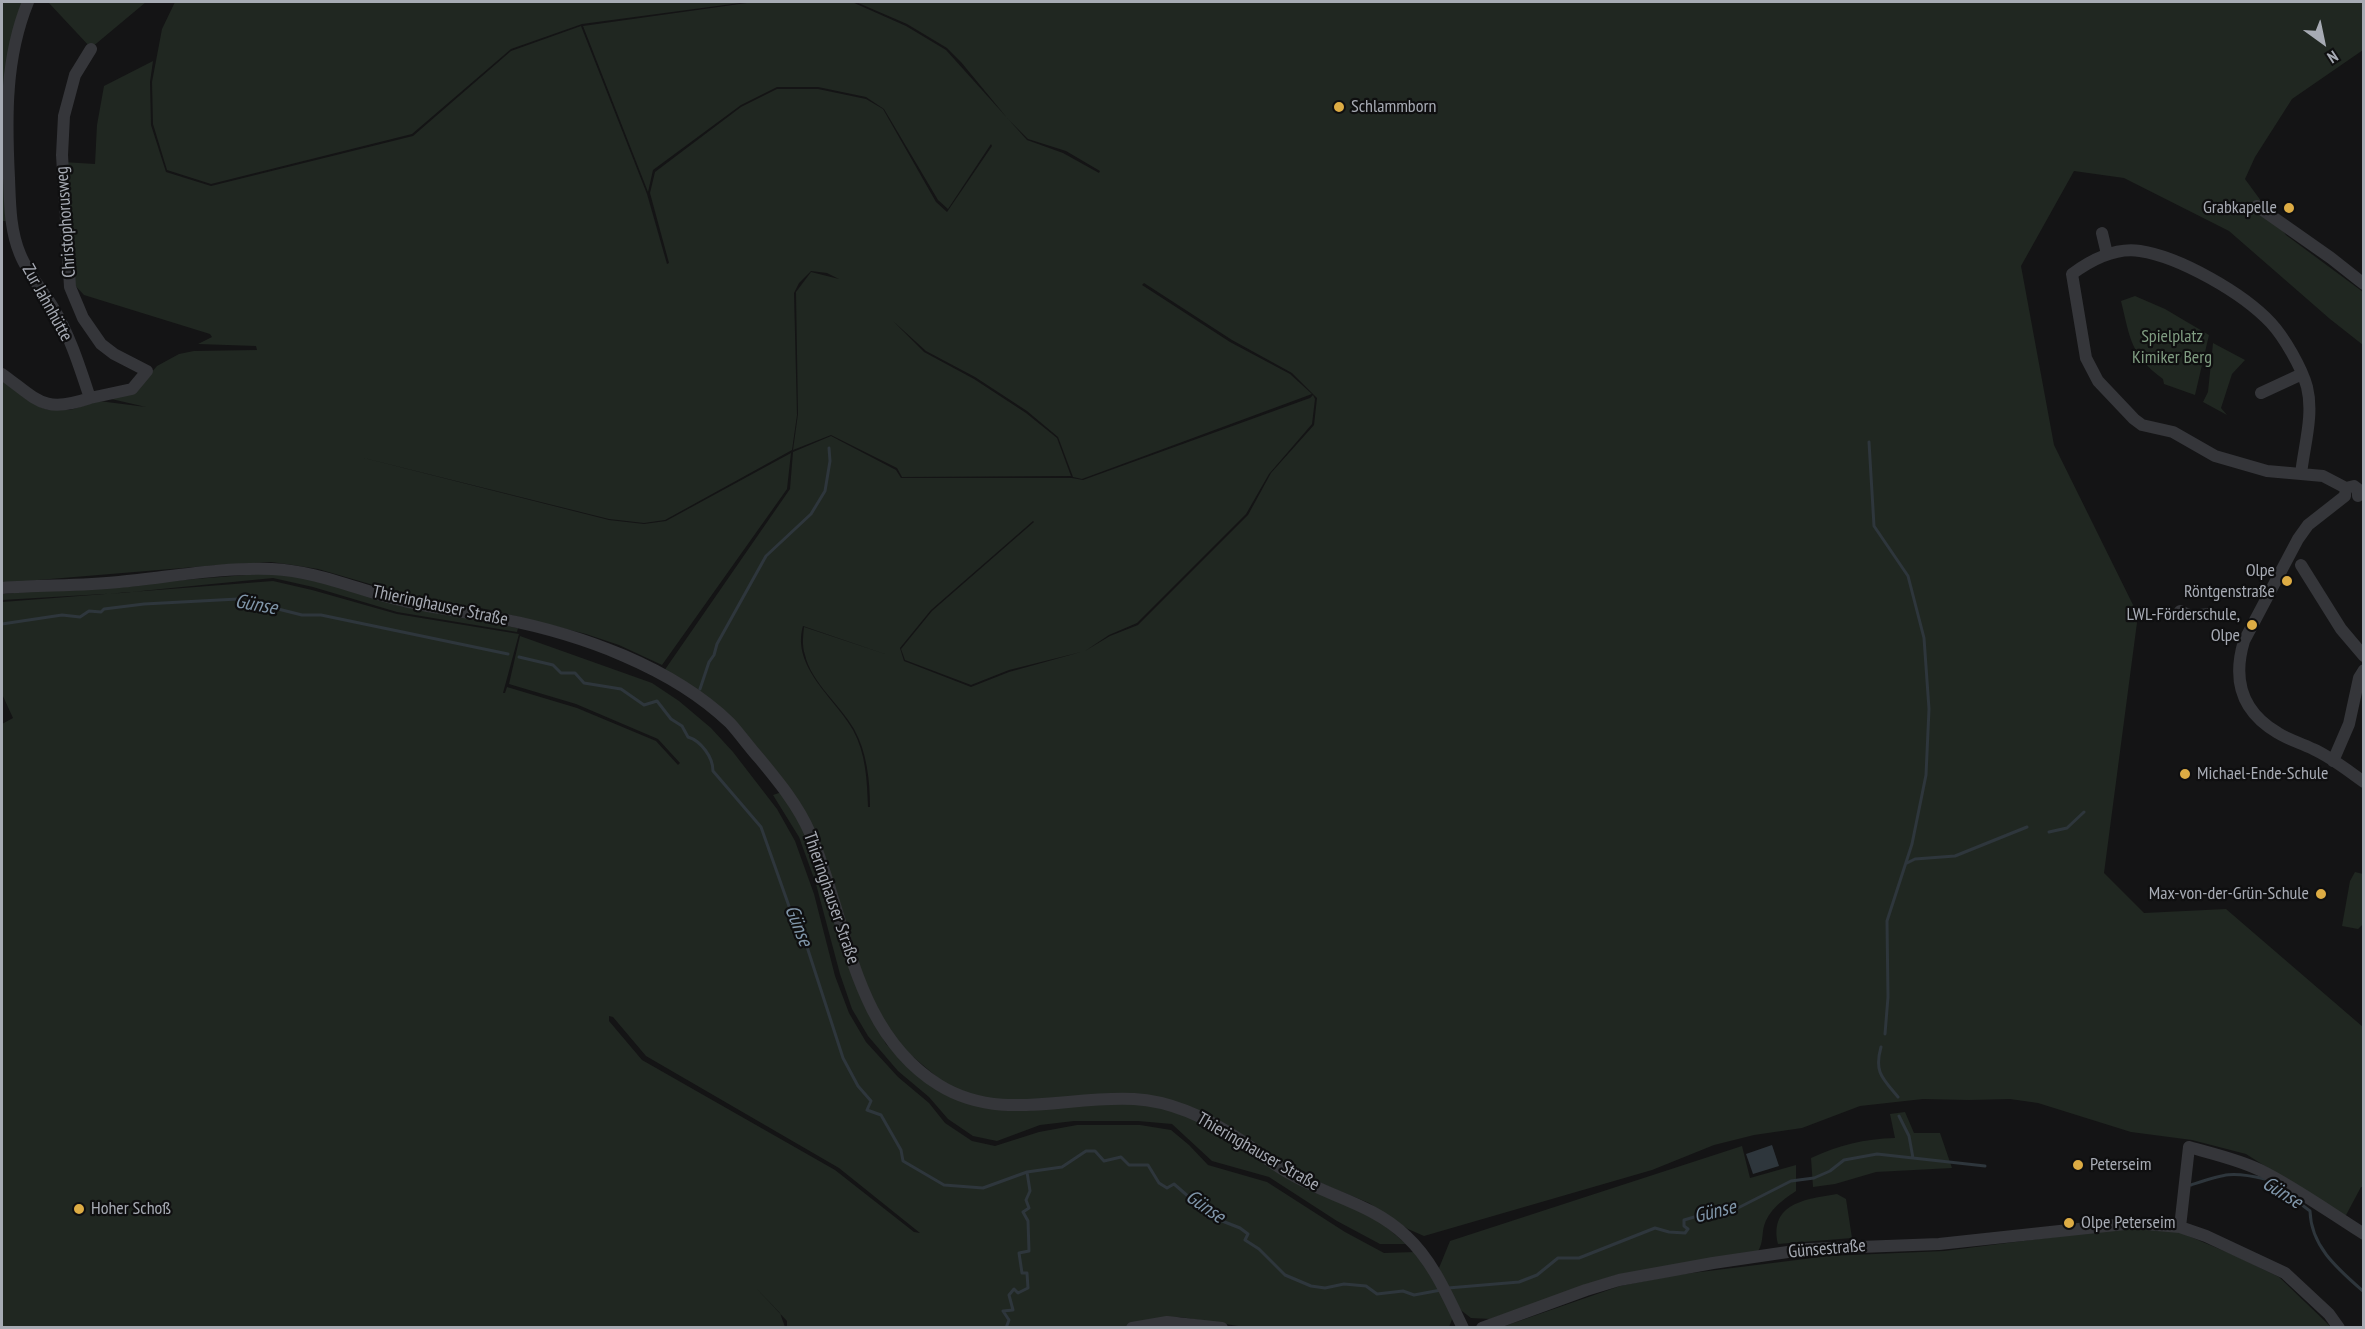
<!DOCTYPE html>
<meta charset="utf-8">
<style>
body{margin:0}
#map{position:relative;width:2365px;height:1329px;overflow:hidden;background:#141415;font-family:"PT Sans Narrow",sans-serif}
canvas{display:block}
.frame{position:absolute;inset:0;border:3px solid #a7abb4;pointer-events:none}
.north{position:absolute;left:2293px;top:12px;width:60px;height:60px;-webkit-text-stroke:4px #0f0f10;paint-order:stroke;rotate:147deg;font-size:16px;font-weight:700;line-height:24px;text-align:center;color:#a7abb4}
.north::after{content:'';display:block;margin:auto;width:21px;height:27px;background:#a7abb4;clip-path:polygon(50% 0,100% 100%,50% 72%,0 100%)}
</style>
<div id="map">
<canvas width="2365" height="1329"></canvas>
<div class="frame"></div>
<div class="north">N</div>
</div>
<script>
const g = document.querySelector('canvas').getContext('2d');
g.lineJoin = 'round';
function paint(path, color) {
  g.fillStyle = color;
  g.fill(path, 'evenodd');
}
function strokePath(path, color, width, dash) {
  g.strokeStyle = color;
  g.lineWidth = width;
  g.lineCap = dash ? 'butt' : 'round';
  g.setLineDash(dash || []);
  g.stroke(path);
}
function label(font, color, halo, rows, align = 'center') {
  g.font = font + ' "PT Sans Narrow",sans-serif';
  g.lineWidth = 4.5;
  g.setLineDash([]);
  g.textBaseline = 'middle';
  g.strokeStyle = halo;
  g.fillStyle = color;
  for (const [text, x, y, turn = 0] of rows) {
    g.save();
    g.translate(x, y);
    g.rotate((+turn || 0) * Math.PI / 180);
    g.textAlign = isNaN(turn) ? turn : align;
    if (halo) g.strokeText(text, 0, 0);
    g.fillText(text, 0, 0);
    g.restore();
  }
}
paint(new Path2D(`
 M 2,2 L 26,2 L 19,20 L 6,221 L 2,221 Z
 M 48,2 L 146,2 L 91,48 Z
 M 175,2 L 747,2 L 582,24 L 511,49 L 412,134 L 211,184 L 167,170 L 153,124 L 152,82 L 162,29 Z
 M 754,2 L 852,2 L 906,26 L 946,50 L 1027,140 L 1063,153 L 1099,173 L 1100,171 L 1066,151 L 1028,139 L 1008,119 L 961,62 L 947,48 L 907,24 L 856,2 L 2363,2 L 2363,50 L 2292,99 L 2255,157 L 2245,179 L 2286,235 L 2363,292 L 2363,345 L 2330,319 L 2229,231 L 2124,178 L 2074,171 L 2021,266 L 2054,445 L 2138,615 L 2104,873 L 2144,913 L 2226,909 L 2363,1027 L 2363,1187 L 2361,1187 L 2345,1217 L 2246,1154 L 2192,1140 L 2131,1132 L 2038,1103 L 2010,1099 L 1969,1100 L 1923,1099 L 1860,1106 L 1802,1128 L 1754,1135 L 1714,1145 L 1652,1170 L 1424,1236 L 1408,1229 L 1369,1203 L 1311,1179 L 1377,1219 L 1406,1244 L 1380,1244 L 1337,1221 L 1269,1177 L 1212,1161 L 1172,1124 L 1138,1121 L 1074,1121 L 1040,1125 L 997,1141 L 973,1136 L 948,1119 L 929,1097 L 898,1071 L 868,1036 L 852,1009 L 840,974 L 816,884 L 799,837 L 773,795 L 782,792 L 807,834 L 855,982 L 886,1044 L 911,1070 L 998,1110 L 1022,1111 L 1111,1103 L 1174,1102 L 1018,1103 L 971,1096 L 944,1083 L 892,1039 L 862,979 L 814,832 L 771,768 L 664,671 L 790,489 L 793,452 L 831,436 L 896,470 L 901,478 L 1072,478 L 1083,480 L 1310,398 L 1313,395 L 1315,399 L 1312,424 L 1269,474 L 1246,514 L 1137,623 L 1109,635 L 1085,651 L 1110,636 L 1138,625 L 1248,515 L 1271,473 L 1314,425 L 1317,398 L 1292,373 L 1232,340 L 1144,283 L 1142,285 L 1230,342 L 1290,374 L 1312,394 L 1082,479 L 1073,477 L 1058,437 L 1027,411 L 975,377 L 926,351 L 893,321 L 924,352 L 974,379 L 1026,413 L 1057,438 L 1071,476 L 902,477 L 897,468 L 831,435 L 793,450 L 798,414 L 796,292 L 811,272 L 839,279 L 827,273 L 811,271 L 799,283 L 794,293 L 797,415 L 792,450 L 665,520 L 644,523 L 609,519 L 360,457 L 609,520 L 644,524 L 666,521 L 791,453 L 787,489 L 662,665 L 619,645 L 586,634 L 491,610 L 418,598 L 318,569 L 293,565 L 271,562 L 207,566 L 2,583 L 2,378 L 38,406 L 48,410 L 70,410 L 99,401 L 146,407 L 107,398 L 138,388 L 157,366 L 179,354 L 194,351 L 257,350 L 256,346 L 198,344 L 212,337 L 210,334 L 84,295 L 70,280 L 63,162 L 95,164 L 97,125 L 104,86 L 153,61 L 150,82 L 151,125 L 166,172 L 211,186 L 413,136 L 511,51 L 581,26 L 647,194 L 667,264 L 669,263 L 650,193 L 655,172 L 741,107 L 777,89 L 818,89 L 866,99 L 883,109 L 936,202 L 947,212 L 992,146 L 991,144 L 948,209 L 938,200 L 884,109 L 866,97 L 818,87 L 777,87 L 741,105 L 653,170 L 648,192 L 583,26 ZM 1033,521 L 1034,522 L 932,611 L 901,649 L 905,660 L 971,685 L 1009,670 L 1081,652 L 1009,672 L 971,687 L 904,661 L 900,648 L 931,610 ZM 803,626 L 888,655 L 804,627 C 803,637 802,646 805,655 C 811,682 841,706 854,729 C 867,752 870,781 870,807 L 868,807 C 867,780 866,754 853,730 C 835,698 791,667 803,626 Z
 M 2135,296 L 2165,309 L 2209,335 L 2195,395 L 2164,384 L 2163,379 C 2130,355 2130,337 2121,301 Z
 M 2213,343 L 2245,360 L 2232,374 L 2221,408 L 2227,415 L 2203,402 L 2208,392 Z
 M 272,573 L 291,574 L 512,627 L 518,628 L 517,632 L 397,612 L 313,587 L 273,578 L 121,593 L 2,600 L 2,594 Z
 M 273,581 L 312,590 L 397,614 L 519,634 L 503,693 L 505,693 L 507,687 L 577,708 L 656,741 L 678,765 L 680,763 L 658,739 L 576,704 L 509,684 L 520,636 L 652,683 L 679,701 L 711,728 L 733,752 L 777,809 L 795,841 L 814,894 L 835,976 L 849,1013 L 866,1042 L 898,1077 L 929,1103 L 945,1123 L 972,1141 L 995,1146 L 1039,1132 L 1077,1125 L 1140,1125 L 1171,1130 L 1189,1145 L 1208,1165 L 1267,1182 L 1345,1232 L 1384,1253 L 1415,1252 L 1432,1274 L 1453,1317 L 1449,1327 L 1251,1328 L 1180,1317 L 1153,1319 L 1121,1328 L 787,1327 L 787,1321 L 755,1287 L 780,1313 L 785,1327 L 2,1327 L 2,724 L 13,718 L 2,694 L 2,602 ZM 609,1016 L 613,1017 L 646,1056 L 839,1168 L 920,1233 L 914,1232 L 835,1170 L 642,1060 L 609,1021 Z
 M 2355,872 L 2363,874 L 2363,924 L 2358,929 L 2342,926 L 2350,881 Z
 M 1905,1112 L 1914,1133 L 1940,1133 L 1952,1168 L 1876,1172 L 1835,1184 L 1813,1187 L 1811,1158 C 1839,1145 1864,1139 1895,1138 L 1890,1114 Z
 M 1742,1146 L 1750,1178 L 1796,1165 L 1796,1191 C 1781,1201 1766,1212 1763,1231 C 1762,1240 1762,1245 1757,1253 L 1616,1275 L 1490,1319 L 1471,1318 L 1458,1308 L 1439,1268 L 1450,1241 Z
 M 1837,1194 L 1846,1199 L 1852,1238 L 1778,1244 C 1769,1203 1806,1199 1837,1194 Z
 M 2133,1227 L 2179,1232 L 2236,1256 L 2279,1277 L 2331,1327 L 1499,1328 L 1620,1286 L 1676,1275 L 1829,1256 L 1944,1251 Z`), '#202721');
paint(new Path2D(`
 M 1772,1145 L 1779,1166 L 1753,1174 L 1746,1154 Z`), '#2e363c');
strokePath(new Path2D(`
 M 1869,442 L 1874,526 L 1908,576 L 1924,638 L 1929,709 L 1926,775 L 1912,844 L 1887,921 L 1888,997 L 1885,1034
 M 2,624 L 62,615 L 80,617 L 89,611 L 101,612 L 104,609 L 144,604 L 238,599 L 248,605 L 266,604 L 274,608 L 302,615 L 321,615 L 508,654
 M 519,657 L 553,665 L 561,673 L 575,673 L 584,683 L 621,689 L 644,705 L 657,701 L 671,719 L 682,726 L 688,737 C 701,741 713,757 713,771 L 761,827 L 790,909 L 798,919 L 843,1058 L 858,1086 L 871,1101 L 867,1110 L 881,1115 L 901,1150 L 903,1161 L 944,1185 L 983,1188 L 1027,1172 L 1062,1167 L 1086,1151 L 1095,1151 L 1104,1161 L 1121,1157 L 1129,1165 L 1148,1165 L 1159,1183 L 1167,1188 L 1174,1184 L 1212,1217 L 1240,1228 L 1248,1234 L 1245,1240 L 1259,1249 L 1285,1275 L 1311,1286 L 1325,1288 L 1344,1284 L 1366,1286 L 1377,1294 L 1403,1291 L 1414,1295 L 1441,1290
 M 700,689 L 709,662 L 714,655 L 717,644 L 766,556 L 811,514 L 825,491 L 830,461 L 829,448
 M 2049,832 L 2067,828 L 2084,812
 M 1907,863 L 1915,859 L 1955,856 L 2027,827
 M 1881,1047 C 1874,1072 1882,1078 1898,1097
 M 1899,1116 L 1909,1136 L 1913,1158
 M 2273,1183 L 2310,1211 C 2311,1247 2338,1269 2364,1292
 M 2191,1185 C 2224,1174 2231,1171 2265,1179
 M 1448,1288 L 1519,1282 L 1537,1275 L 1558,1258 L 1579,1258 L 1655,1228 L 1669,1232 L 1685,1233 L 1688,1229 L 1684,1226 L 1684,1220 L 1715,1211 L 1732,1211 L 1791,1181 L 1814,1178 L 1830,1171 L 1844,1160 L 1877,1154 L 1985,1166
 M 1006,1328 L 1009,1320 L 1003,1311 L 1013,1310 L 1009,1295 L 1014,1289 L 1018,1293 L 1028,1288 L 1027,1273 L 1022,1273 L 1019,1253 L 1029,1251 L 1028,1221 L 1023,1212 L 1029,1208 L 1026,1200 L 1030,1191 L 1027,1172`), '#2e363c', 3);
strokePath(new Path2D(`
 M 2257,206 L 2331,258 L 2364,284
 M 2102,233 L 2107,254
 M 2,374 C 38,400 43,414 90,398 C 80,368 70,336 54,309 C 43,291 28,274 20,254 C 10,230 10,204 9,178 C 6,118 5,58 28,2
 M 2261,393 L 2302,374
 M 90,398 L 132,389 L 147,371 L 114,354 L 101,344 L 83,318 L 70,287 L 62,155 L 64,116 L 75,75 L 91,49
 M 2301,474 L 2267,471 L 2215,456 L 2173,432 L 2142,425 L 2134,419 L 2098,381 L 2086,358 L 2072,274 C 2091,260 2115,247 2140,251 C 2180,257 2243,293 2271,323 C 2284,337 2302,368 2307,387 C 2314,415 2304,446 2301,474 L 2323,476 L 2346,488
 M 2345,495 L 2346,488 L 2354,486 L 2358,489 L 2358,496
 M 2345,496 L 2308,525 L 2298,539 L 2244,641 C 2232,681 2242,712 2278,733 C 2289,740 2301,743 2313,749 C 2331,757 2347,770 2364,782
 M 2301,565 L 2341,629 L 2364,656
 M 2,588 C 41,585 80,586 119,582 C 170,577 222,567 272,569 C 318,571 360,591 404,601 C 436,609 469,612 502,619 C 580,634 672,667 730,723 C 740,734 749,747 759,758 C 778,781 798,805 810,833 C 848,919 851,1030 939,1085 C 1000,1123 1067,1095 1134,1099 C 1172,1101 1211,1120 1242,1141 C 1257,1151 1271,1163 1287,1172 C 1326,1196 1372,1203 1406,1236 C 1433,1261 1447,1295 1463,1328
 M 2180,611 L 2191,616 L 2209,614
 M 2333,761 L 2349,724 L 2359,678 L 2364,670
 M 2180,1227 L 2189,1147 C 2213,1154 2237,1159 2260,1170 C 2296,1188 2329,1212 2364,1234
 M 1132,1328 L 1167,1322 L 1222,1328
 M 1482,1328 L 1586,1290 L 1619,1280 L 1713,1263 L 1808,1249 L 1939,1244 L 2134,1223 L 2180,1227 L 2206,1236 L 2285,1273 L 2329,1314 L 2339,1328`), '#35363a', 12);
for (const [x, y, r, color] of [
 [1339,107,6,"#ddac44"],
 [2289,208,6,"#ddac44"],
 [2287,581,6,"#ddac44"],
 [2252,625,6,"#ddac44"],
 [2185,774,6,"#ddac44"],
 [2321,894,6,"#ddac44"],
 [2078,1165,6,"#ddac44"],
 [79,1209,6,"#ddac44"],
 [2069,1223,6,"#ddac44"]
]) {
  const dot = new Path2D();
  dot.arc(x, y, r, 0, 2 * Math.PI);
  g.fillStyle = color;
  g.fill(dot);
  strokePath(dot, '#0f0f10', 2);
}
label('18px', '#a7abb4', '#0f0f10', [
 ["Schlammborn",1351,107],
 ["Grabkapelle",2277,208,"right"],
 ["Olpe",2275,571,"right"],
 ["Röntgenstraße",2275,592,"right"],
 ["LWL-Förderschule,",2240,615,"right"],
 ["Olpe",2240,636,"right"],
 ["Michael-Ende-Schule",2197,774],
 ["Max-von-der-Grün-Schule",2309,894,"right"],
 ["Peterseim",2090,1165],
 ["Hoher Schoß",91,1209],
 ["Olpe Peterseim",2081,1223]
], 'left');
label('18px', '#a7abb4', '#0f0f10', [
 ["Christophorusweg",66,222,-94],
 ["Zur Jahnhütte",47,303,61],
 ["Thieringhauser Straße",440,606,12],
 ["Thieringhauser Straße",831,898,71],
 ["Thieringhauser Straße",1258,1152,30],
 ["Günsestraße",1827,1249,-5]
]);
label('18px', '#809d82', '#0f0f10', [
 ["Spielplatz",2172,337],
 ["Kimiker Berg",2172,358]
]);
label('italic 20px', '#8197ab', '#0f0f10', [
 ["Günse",256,605,10],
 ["Günse",798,926,68],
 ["Günse",2282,1193,32],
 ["Günse",1205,1207,35],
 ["Günse",1715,1212,-14]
]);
</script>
